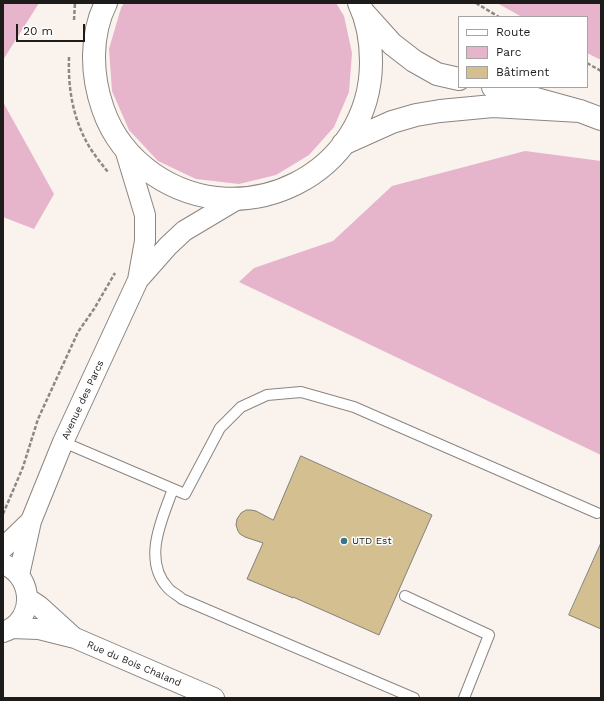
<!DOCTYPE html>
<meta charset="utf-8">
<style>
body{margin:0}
#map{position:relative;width:604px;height:701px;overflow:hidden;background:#faf2ed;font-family:"Work Sans",sans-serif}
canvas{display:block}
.frame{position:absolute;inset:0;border:4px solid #1e1c1a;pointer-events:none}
.legend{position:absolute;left:458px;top:16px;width:130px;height:72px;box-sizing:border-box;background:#fff;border:1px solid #a5a4a3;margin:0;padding:5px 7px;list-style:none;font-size:12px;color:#1e1c1a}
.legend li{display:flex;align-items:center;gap:8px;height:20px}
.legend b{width:20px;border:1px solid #a5a4a3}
.scale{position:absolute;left:16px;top:24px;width:69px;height:18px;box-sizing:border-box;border:2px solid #1e1c1a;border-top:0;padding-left:5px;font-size:12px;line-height:14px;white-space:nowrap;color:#1e1c1a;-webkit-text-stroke:3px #fff;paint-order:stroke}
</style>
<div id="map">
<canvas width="604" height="701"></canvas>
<div class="frame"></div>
<ul class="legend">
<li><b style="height:5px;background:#fff"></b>Route</li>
<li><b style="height:11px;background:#e6b4cb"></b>Parc</li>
<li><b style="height:11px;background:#d3bf8f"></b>Bâtiment</li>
</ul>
<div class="scale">20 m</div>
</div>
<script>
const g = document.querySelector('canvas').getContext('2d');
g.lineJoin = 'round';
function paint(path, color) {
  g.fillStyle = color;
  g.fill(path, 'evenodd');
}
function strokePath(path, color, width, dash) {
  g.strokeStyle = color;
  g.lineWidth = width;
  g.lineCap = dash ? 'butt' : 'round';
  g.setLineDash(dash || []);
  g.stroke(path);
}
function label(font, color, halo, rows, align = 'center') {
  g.font = font + ' "Work Sans",sans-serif';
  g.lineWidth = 3;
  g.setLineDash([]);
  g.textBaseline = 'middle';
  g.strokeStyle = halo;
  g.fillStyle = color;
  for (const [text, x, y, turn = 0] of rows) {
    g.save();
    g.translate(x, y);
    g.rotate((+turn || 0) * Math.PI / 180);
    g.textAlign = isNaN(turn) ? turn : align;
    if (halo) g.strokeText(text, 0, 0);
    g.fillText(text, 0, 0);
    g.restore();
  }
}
paint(new Path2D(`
 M 3,3 L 39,3 L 3,60 Z
 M 124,3 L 336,3 L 344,16 L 352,53 L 349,92 L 334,127 L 309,155 L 276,175 L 239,184 L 196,179 L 158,161 L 129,130 L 112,91 L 109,49 L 121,8 Z
 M 497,3 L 601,3 L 601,60 L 587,53 L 587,17 L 522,17 Z
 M 3,102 L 54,194 L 34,229 L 3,217 Z
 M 525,151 L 601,161 L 601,455 L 239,282 L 254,268 L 333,241 L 392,186 Z`), '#e6b4cb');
const building = new Path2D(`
 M 301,456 L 432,515 L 379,635 L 293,597 L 293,598 L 247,579 L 263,543 L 245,537 L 240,534 L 238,531 L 236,525 L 237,519 L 241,513 L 246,510 L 251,510 L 256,511 L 273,520 Z
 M 601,543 L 601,629 L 569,615 Z`);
paint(building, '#d3bf8f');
strokePath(building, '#84817b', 1);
const service = new Path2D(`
 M 63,442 L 185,494 L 220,428 L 241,407 L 267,395 L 301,392 L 354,407 L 597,513
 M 173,489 C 162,519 142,560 168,588 C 171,592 178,595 182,599 L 414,698
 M 405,596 L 489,635 L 464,698`);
const minor = new Path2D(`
 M 138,280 L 168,246 L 184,231 L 236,200
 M 3,548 L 31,521
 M 3,564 C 30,574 36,611 12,628 C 9,630 6,631 3,632
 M 19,575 L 31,521 L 63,442 L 138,280 L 145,241 L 145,215 L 125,149
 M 27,598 L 39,606 L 72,636
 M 11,628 L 39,629 L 75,638 L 214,698`);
const secondary = new Path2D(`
 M 106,3 C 90,35 91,75 103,109 C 112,135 130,158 153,174 C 245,237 371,173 371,62 C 371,41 368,22 359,3
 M 365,14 L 392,44 L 414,61 L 437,74 L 459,79
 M 493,87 L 580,111 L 601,119
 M 343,144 L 392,122 L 416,115 L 440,111 L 493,106 L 580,111`);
strokePath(service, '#8c8581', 12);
strokePath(minor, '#8c8581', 22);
strokePath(secondary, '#8c8581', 24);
strokePath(new Path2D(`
 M 476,3 L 499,17
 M 74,20 L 75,3
 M 69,57 C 68,86 72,113 85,139 C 91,151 100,162 108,172
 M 587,63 L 601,71
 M 3,514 L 23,467 L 38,419 L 78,332 L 94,309 L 115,273`), '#8d8885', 2.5, [4, 2]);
strokePath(service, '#fff', 10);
strokePath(minor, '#fff', 20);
strokePath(secondary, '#fff', 22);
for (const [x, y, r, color] of [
 [344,541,4,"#36768a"]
]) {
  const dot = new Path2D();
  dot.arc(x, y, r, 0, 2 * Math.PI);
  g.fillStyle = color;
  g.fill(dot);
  strokePath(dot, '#fff', 1.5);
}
label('10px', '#1e1c1a', '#fff', [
 ["Avenue des Parcs",83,400,-65],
 ["Rue du Bois Chaland",134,664,23]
]);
label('10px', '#1e1c1a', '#fff', [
 ["UTD Est",352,541]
], 'left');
</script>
